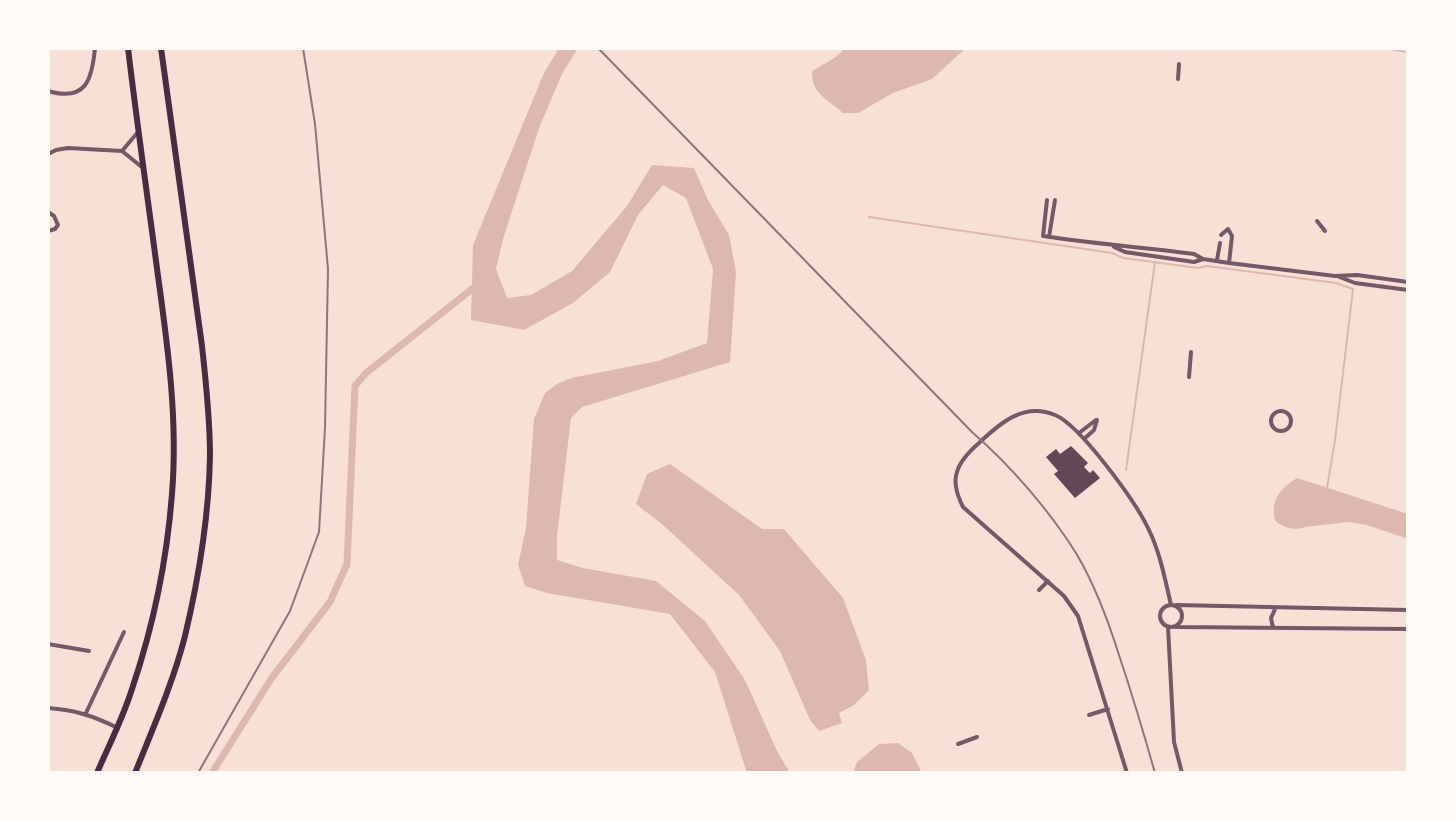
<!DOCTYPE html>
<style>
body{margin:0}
#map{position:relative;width:1456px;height:821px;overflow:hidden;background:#f7e1d7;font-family:"DM Sans",sans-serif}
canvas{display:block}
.frame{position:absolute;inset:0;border:50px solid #fffaf5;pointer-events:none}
</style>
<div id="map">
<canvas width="1456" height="821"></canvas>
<div class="frame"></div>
</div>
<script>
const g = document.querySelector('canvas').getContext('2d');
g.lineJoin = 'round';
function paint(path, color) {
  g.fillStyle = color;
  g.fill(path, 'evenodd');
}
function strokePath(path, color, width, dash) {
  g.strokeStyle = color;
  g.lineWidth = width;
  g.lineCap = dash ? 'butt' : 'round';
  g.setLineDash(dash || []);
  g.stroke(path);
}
paint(new Path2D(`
 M 559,48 L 578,48 L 562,74 L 539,128 L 503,239 L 496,269 L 507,298 L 531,295 L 572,271 L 627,206 L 652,165 L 694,168 L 708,200 L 729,235 L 736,272 L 730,362 L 582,407 L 571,418 L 557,536 L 557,560 L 583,568 L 656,581 L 705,621 L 745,680 L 778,753 L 790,773 L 747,773 L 715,672 L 670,614 L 547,593 L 525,586 L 518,565 L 526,528 L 534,419 L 545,393 L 557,384 L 571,378 L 658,361 L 707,343 L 713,269 L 686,198 L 663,185 L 638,215 L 610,272 L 573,303 L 524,330 L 471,320 L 473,245 L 544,73 Z
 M 844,48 L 966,48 L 932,79 L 893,93 L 858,113 L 843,113 C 828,99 811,94 812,71 C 822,64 838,59 844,48 Z
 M 670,464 L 762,529 L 784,529 L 843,598 L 866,660 L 869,690 L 854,705 L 839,713 L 842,723 L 819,731 L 810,720 L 780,651 L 739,595 L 663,525 L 636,504 L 647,474 Z
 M 1297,478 L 1408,514 L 1408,539 L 1367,525 L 1348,522 L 1305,527 C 1294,531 1286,528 1276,522 C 1269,502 1280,488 1297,478 Z
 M 898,743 L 912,753 L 922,773 L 853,773 L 857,762 L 879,744 Z`), '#dcb8b0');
strokePath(new Path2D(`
 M 1382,48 L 1408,52
 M 869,217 L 1112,253 L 1123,258 L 1198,268 L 1207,266 L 1336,283 L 1353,289 L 1335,440 L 1327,488
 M 1126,470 L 1155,262`), '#dcb8b0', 2);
strokePath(new Path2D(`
 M 212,773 L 271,679 L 330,602 L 347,564 L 355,386 L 366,373 L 472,289`), '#dcb8b0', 7);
paint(new Path2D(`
 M 1071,446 L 1088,463 L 1084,467 L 1090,473 L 1093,470 L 1100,478 L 1075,498 L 1054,474 L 1058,471 L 1046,457 L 1056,449 L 1060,454 Z`), '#644757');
strokePath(new Path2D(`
 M 1178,79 L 1179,64
 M 48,91 C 86,102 92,80 95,48
 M 122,151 L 138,132
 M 48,154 L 56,150 L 68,148 L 122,151 L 143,168
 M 1047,200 L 1043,236 C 1094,244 1144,247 1194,254 L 1203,259 L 1229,263 L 1335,276 L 1357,275 L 1408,282
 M 48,212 L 54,216 L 58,225 L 55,229 L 48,231
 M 1317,221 L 1325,231
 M 1221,235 L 1228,229 L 1232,236 L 1229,263
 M 1049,237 L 1055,200
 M 1114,247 L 1125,252 L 1194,262 L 1203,259
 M 1217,260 L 1220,243
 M 1337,276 L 1355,283 L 1408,290
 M 1189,377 L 1191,352
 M1271 421a10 10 0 1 1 20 0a10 10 0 1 1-20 0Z
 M 1079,433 L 1096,420
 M 1084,439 L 1094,430 L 1097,420
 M 1039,590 L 1048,581
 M1160 616a11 11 0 1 1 22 0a11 11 0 1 1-22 0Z
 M 1176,605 L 1408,610
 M 1168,627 L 1174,742 L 1182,773
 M 1175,627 L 1408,629
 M 1273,628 L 1271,618 L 1276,607
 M 48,644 L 89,651
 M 48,708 C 76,710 93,716 118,728
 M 86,713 L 124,632
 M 1089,715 L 1108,709
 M 958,744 L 977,737
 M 1127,773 L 1078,616 L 1064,596 L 963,507 C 958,497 953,483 957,472 C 960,460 971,450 979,443 C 1000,423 1024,402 1055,415 C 1080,425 1135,501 1148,528 C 1160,552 1165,579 1171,605`), '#755966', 4);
strokePath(new Path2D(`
 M 97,773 C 109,745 123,718 132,689 C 153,627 167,559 172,494 C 178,421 168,348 158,276 C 148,200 137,124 128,48
 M 135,773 C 153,728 173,683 185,636 C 199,577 209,516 210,455 C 210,419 206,382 202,346 L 161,48`), '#4a2c40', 6);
strokePath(new Path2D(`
 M 598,48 L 972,432 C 1011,466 1049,510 1076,553 C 1095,585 1108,620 1119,655 C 1132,694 1144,734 1155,773
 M 198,773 L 290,611 L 319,532 L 325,428 L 328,269 L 315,124 L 303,48`), '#8f747c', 2);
</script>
